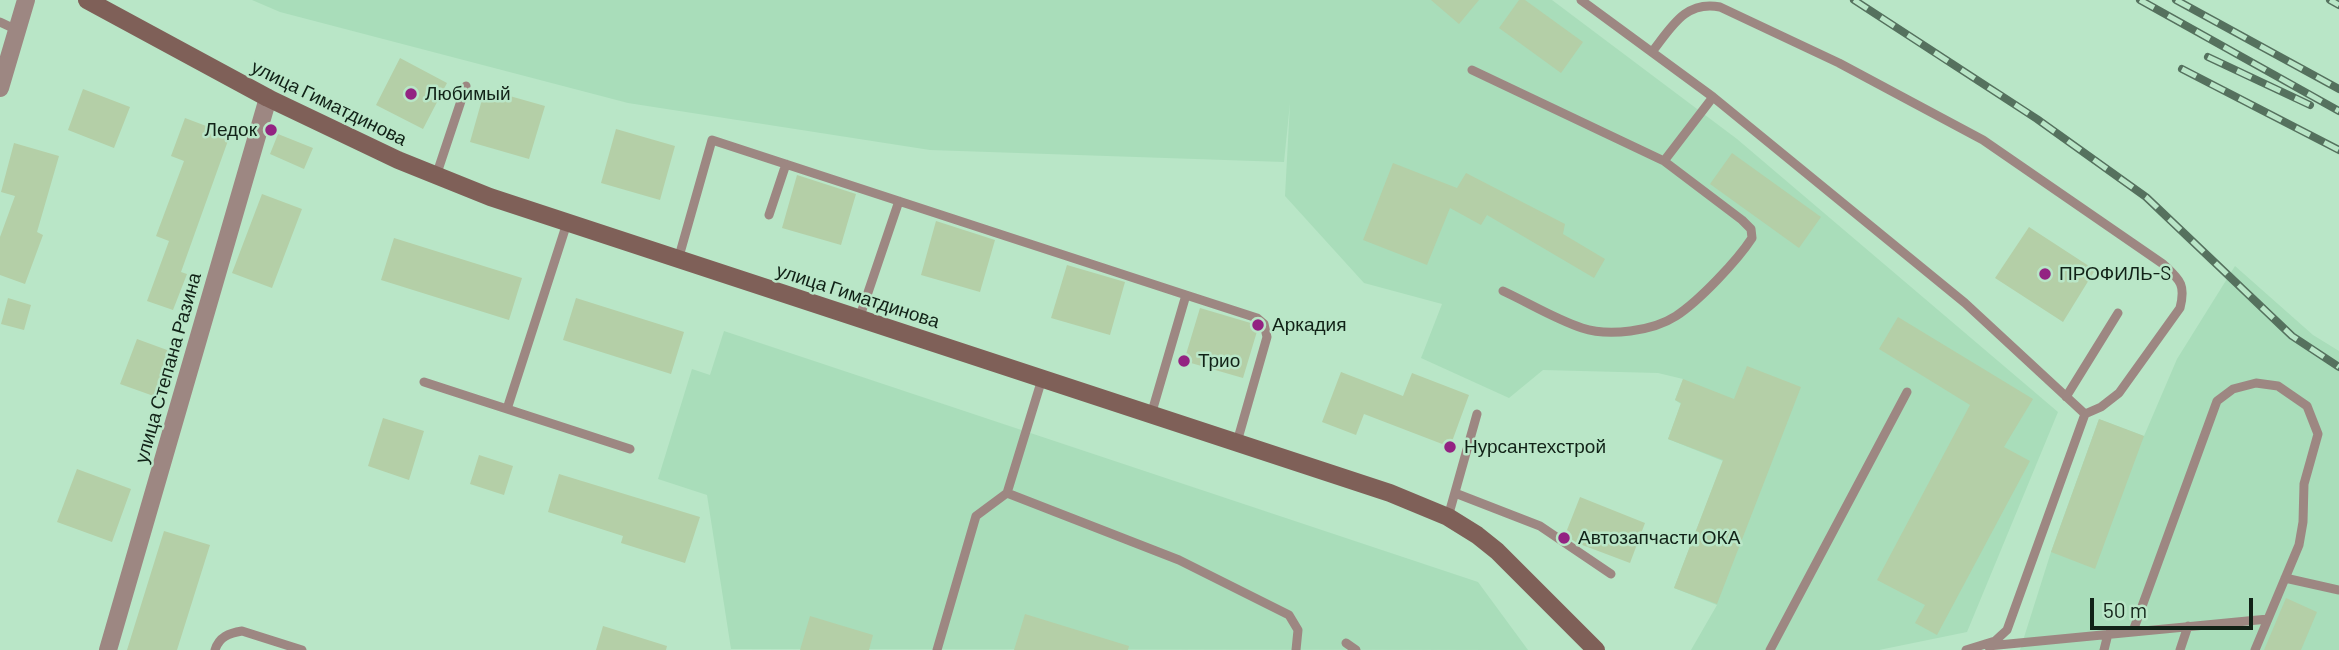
<!DOCTYPE html>
<meta charset="utf-8">
<style>
body{margin:0}
#map{position:relative;width:2339px;height:650px;overflow:hidden;background:#b9e6c7;font-family:Barlow,sans-serif}
canvas{display:block}
.scale{position:absolute;left:2090px;top:598px;width:163px;height:32px;box-sizing:border-box;border:4px solid #112217;border-top:0;padding-left:9px;font-size:21px;line-height:24px;white-space:nowrap;color:#112217;-webkit-text-stroke:5px #b9e6c7;paint-order:stroke}
</style>
<div id="map">
<canvas width="2339" height="650"></canvas>
<div class="scale">50 m</div>
</div>
<script>
const g = document.querySelector('canvas').getContext('2d');
g.lineJoin = 'round';
function paint(path, color) {
  g.fillStyle = color;
  g.fill(path, 'evenodd');
}
function strokePath(path, color, width, dash) {
  g.strokeStyle = color;
  g.lineWidth = width;
  g.lineCap = dash ? 'butt' : 'round';
  g.setLineDash(dash || []);
  g.stroke(path);
}
function label(font, color, halo, rows, align = 'center') {
  g.font = font + ' Barlow,sans-serif';
  g.lineWidth = 5;
  g.setLineDash([]);
  g.textBaseline = 'middle';
  g.strokeStyle = halo;
  g.fillStyle = color;
  for (const [text, x, y, turn = 0] of rows) {
    g.save();
    g.translate(x, y);
    g.rotate((+turn || 0) * Math.PI / 180);
    g.textAlign = isNaN(turn) ? turn : align;
    if (halo) g.strokeText(text, 0, 0);
    g.fillText(text, 0, 0);
    g.restore();
  }
}
paint(new Path2D(`
 M 252,0 L 1552,0 L 1737,139 L 2058,412 L 1967,632 L 1879,650 L 1691,650 L 1717,605 L 1674,588 L 1723,461 L 1668,439 L 1681,404 L 1675,400 L 1683,379 L 1658,373 L 1543,370 L 1509,398 L 1421,358 L 1442,304 L 1364,283 L 1285,196 L 1290,103 L 1284,162 L 930,150 L 628,103 L 280,12 Z
 M 2235,266 L 2313,335 L 2339,351 L 2339,650 L 2020,650 L 2051,552 L 2099,419 L 2144,436 L 2177,359 Z
 M 724,331 L 1478,582 L 1528,650 L 731,649 L 707,495 L 658,479 L 692,369 L 710,375 Z`), '#a9ddba');
paint(new Path2D(`
 M 1431,0 L 1479,0 L 1459,24 Z
 M 1519,0 L 1525,0 L 1583,42 L 1561,73 L 1499,28 Z
 M 400,58 L 447,83 L 423,129 L 376,105 Z
 M 83,89 L 130,107 L 114,148 L 68,130 Z
 M 485,89 L 545,106 L 529,159 L 470,142 Z
 M 185,118 L 230,135 L 181,272 L 187,274 L 173,310 L 147,301 L 169,241 L 156,236 L 184,161 L 171,156 Z
 M 616,129 L 675,146 L 660,200 L 601,183 Z
 M 278,134 L 313,148 L 304,169 L 270,154 Z
 M 14,143 L 59,156 L 37,232 L 43,235 L 25,284 L 0,275 L 0,237 L 15,196 L 1,192 Z
 M 1732,153 L 1821,217 L 1799,248 L 1710,184 Z
 M 1393,163 L 1457,188 L 1466,173 L 1565,224 L 1563,234 L 1605,259 L 1594,278 L 1487,215 L 1481,225 L 1450,208 L 1427,265 L 1363,240 Z
 M 797,175 L 856,194 L 841,245 L 782,228 Z
 M 262,194 L 302,209 L 272,288 L 232,273 Z
 M 936,221 L 995,240 L 980,292 L 921,275 Z
 M 2029,227 L 2095,270 L 2063,322 L 1995,278 Z
 M 394,238 L 522,278 L 509,320 L 381,280 Z
 M 1067,265 L 1125,282 L 1110,335 L 1051,318 Z
 M 8,298 L 31,305 L 24,330 L 1,324 Z
 M 576,298 L 684,332 L 671,374 L 563,340 Z
 M 1200,308 L 1254,324 L 1258,328 L 1243,378 L 1184,361 Z
 M 1898,317 L 2033,399 L 2004,447 L 2030,461 L 1937,635 L 1915,623 L 1925,605 L 1877,580 L 1970,405 L 1879,349 Z
 M 137,339 L 178,354 L 162,399 L 120,384 Z
 M 1747,366 L 1801,387 L 1717,604 L 1674,588 L 1723,460 L 1668,439 L 1681,403 L 1675,400 L 1683,379 L 1734,399 Z
 M 1341,372 L 1403,396 L 1412,373 L 1469,395 L 1450,447 L 1364,414 L 1356,435 L 1322,422 Z
 M 383,418 L 424,431 L 409,480 L 368,466 Z
 M 2099,419 L 2144,436 L 2095,569 L 2051,552 Z
 M 479,455 L 513,466 L 504,495 L 470,484 Z
 M 77,469 L 131,489 L 112,542 L 57,522 Z
 M 559,474 L 700,517 L 685,563 L 621,543 L 623,536 L 548,512 Z
 M 1580,497 L 1645,523 L 1630,563 L 1577,543 L 1565,535 Z
 M 164,531 L 210,545 L 177,650 L 127,650 Z
 M 2286,598 L 2317,612 L 2301,650 L 2264,650 Z
 M 1025,614 L 1129,646 L 1128,650 L 1014,650 Z
 M 810,616 L 873,635 L 869,650 L 800,650 Z
 M 603,626 L 667,646 L 666,650 L 596,650 Z`), '#b4cfa7');
strokePath(new Path2D(`
 M 1581,0 L 1713,97 L 1965,303 L 2085,414
 M 0,22 L 17,30
 M 1652,52 C 1671,28 1685,0 1720,7 L 1839,63 L 1983,140 L 2163,264 C 2180,280 2186,284 2180,308 L 2119,393 L 2101,407 L 2085,414 L 2007,630 L 1995,641 L 1966,650
 M 1472,70 L 1664,161 L 1742,220 L 1751,229 L 1752,238 C 1737,261 1699,301 1676,316 C 1653,331 1609,337 1582,328 C 1555,319 1529,303 1503,291
 M 1664,161 L 1713,97
 M 436,176 L 466,86
 M 769,215 L 786,164
 M 567,223 L 507,409 L 630,449
 M 678,260 L 712,140 L 1186,295 L 1257,318 L 1264,324 L 1267,337 L 1237,442
 M 859,319 L 899,201
 M 424,382 L 507,409
 M 2066,397 L 2118,313
 M 1151,415 L 1186,295
 M 1007,493 L 1179,560 L 1289,615 L 1298,630 L 1296,650
 M 1455,493 L 1540,526 L 1611,574
 M 1448,517 L 1477,414
 M 2285,578 L 2339,590
 M 2133,631 L 2217,401 L 2233,389 L 2256,383 L 2278,386 L 2307,406 L 2318,434 L 2304,484 L 2303,522 L 2299,545 L 2255,650
 M 1346,643 L 1356,650
 M 1988,646 L 2268,619
 M 215,650 C 219,637 229,633 242,631 L 302,650
 M 937,650 L 976,516 L 1007,493 L 1042,379
 M 1770,650 L 1907,392
 M 2104,650 L 2108,634
 M 2180,650 L 2188,626`), '#9d8782', 9);
strokePath(new Path2D(`
 M 0,88 L 26,0
 M 108,650 L 268,98`), '#9d8782', 18);
strokePath(new Path2D(`
 M 87,0 L 268,98 L 398,160 L 490,197 L 1390,493 L 1448,517 L 1477,535 L 1497,551 L 1596,650`), '#7f6058', 18);
const rail = new Path2D(`
 M 1854,0 L 2037,119 L 2146,197 L 2292,336 L 2339,367
 M 2140,0 L 2339,111
 M 2176,0 L 2339,89
 M 2330,0 L 2339,5
 M 2208,57 L 2310,105
 M 2182,69 L 2339,150`);
strokePath(rail, '#55715e', 8);
strokePath(rail, '#b9e6c7', 5, [16]);
for (const [x, y, r, color] of [
 [411,94,7,"#932382"],
 [271,130,7,"#932382"],
 [2045,274,7,"#932382"],
 [1258,325,7,"#932382"],
 [1184,361,7,"#932382"],
 [1450,447,7,"#932382"],
 [1564,538,7,"#932382"]
]) {
  const dot = new Path2D();
  dot.arc(x, y, r, 0, 2 * Math.PI);
  g.fillStyle = color;
  g.fill(dot);
  strokePath(dot, '#b9e6c7', 2.5);
}
label('19px', '#112217', '#b9e6c7', [
 ["Любимый",425,94],
 ["Ледок",257,130,"right"],
 ["ПРОФИЛЬ-S",2059,274],
 ["Аркадия",1272,325],
 ["Трио",1198,361],
 ["Нурсантехстрой",1464,447],
 ["Автозапчасти ОКА",1578,538]
], 'left');
label('19px', '#112217', '#b9e6c7', [
 ["улица Гиматдинова",329,103,26],
 ["улица Гиматдинова",858,296,18],
 ["улица Степана Разина",168,368,-74]
]);
</script>
